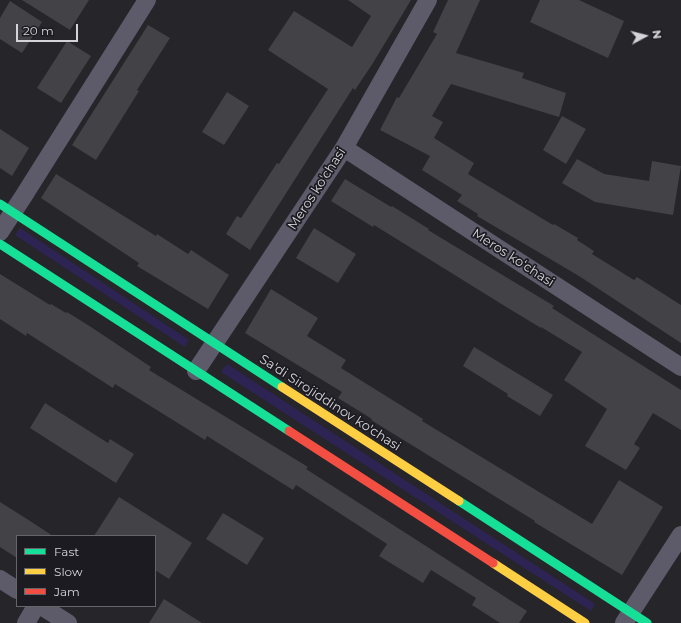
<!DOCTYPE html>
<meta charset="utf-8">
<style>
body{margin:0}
#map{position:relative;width:681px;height:623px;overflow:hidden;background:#26252a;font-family:Montserrat,sans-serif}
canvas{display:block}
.legend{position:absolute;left:16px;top:535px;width:140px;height:72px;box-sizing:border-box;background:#1b1b21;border:1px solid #65656a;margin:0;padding:5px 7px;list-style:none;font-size:12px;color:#d4d4d8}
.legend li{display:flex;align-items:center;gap:8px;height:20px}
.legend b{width:20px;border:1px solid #65656a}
.north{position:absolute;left:625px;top:16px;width:40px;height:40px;-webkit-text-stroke:3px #1b1b21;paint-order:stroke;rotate:83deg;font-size:11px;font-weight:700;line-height:16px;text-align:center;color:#d4d4d8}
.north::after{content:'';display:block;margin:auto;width:14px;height:18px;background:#d4d4d8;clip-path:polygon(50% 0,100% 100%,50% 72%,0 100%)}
.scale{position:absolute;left:16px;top:24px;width:62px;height:18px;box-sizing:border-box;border:2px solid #d4d4d8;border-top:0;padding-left:5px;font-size:12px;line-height:14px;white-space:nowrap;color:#d4d4d8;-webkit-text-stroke:3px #1b1b21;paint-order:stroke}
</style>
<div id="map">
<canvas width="681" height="623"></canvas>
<ul class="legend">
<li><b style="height:5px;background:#16e098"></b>Fast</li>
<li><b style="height:5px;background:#ffcf43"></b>Slow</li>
<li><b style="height:5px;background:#f24e42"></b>Jam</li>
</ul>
<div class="north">N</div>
<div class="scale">20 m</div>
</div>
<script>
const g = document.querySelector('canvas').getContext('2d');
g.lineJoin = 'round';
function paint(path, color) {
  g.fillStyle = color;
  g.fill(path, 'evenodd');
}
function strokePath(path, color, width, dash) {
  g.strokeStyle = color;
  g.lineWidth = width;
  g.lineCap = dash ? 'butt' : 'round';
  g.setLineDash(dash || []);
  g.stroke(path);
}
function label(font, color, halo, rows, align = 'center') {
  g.font = font + ' Montserrat,sans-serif';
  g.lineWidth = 3.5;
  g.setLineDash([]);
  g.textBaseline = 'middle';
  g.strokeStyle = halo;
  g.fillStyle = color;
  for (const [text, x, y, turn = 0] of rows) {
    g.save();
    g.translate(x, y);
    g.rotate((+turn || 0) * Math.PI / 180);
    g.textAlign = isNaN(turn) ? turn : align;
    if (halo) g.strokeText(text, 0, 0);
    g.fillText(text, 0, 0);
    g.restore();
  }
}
paint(new Path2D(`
 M 20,228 L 189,340 L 185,347 L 15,235 Z
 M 227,364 L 595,604 L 591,611 L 221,372 Z`), '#2e2454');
paint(new Path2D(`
 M 22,0 L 89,0 L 70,30 Z
 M 348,0 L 411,0 L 373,63 L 355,90 L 353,88 L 250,250 L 226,234 L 237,216 L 241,218 L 277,163 L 279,164 L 328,89 L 268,50 L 294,11 L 352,47 L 371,16 Z
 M 448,0 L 480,0 L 456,53 L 524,73 L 522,78 L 566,93 L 559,117 L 451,84 L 432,116 L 443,122 L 434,138 L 474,163 L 468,174 L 553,225 L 554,224 L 578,238 L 577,240 L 594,251 L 592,254 L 634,280 L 637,277 L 681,305 L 681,343 L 579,276 L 477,216 L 478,214 L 457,201 L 462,195 L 422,170 L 430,156 L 380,130 L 397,97 L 399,98 L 437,34 L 433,32 Z
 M 540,0 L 579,0 L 624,21 L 608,58 L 530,22 Z
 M 10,1 L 42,22 L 22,53 L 0,39 L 0,18 Z
 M 148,25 L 170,38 L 137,90 L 139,91 L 96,160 L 72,145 Z
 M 67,41 L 91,56 L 61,103 L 37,88 Z
 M 227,92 L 249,106 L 224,145 L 202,132 Z
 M 562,116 L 586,129 L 566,164 L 543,150 Z
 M 0,129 L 29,148 L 12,176 L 0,168 Z
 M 577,159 L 604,174 L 649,181 L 652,161 L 681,166 L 673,215 L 595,202 L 562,183 Z
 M 56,174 L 156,236 L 157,234 L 188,254 L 191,250 L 229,275 L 208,309 L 137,266 L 139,263 L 41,198 Z
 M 345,179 L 391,207 L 392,206 L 429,229 L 428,230 L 554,306 L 552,308 L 681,390 L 681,430 L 653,413 L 634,444 L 640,448 L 626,470 L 585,446 L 607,409 L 564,380 L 582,352 L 541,327 L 541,328 L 503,305 L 416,251 L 374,225 L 373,227 L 331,201 Z
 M 314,228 L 356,254 L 338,283 L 296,258 Z
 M 0,274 L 50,305 L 51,304 L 66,313 L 67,312 L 91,327 L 151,367 L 149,370 L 308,467 L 306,469 L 527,611 L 519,623 L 500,623 L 472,605 L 476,598 L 431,570 L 423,583 L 379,556 L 387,544 L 296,485 L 293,490 L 207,436 L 205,440 L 115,384 L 113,388 L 27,333 L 26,336 L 0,319 Z
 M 271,289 L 318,318 L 307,336 L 346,360 L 341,368 L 423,419 L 422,421 L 592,524 L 619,480 L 663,507 L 622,575 L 534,522 L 535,521 L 371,420 L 372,419 L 338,398 L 342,392 L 245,333 Z
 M 474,347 L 553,395 L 540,416 L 507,396 L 508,394 L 463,366 Z
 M 45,403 L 108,443 L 110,439 L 134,454 L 116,483 L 30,428 Z
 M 119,497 L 192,543 L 169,579 L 155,570 L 155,536 L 94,536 Z
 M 0,502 L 27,519 L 53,536 L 17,536 L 17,558 L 0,547 Z
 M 223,513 L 264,538 L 247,565 L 206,539 Z
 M 164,599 L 202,623 L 149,623 Z`), '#434246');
strokePath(new Path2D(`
 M 344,148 L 681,367
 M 0,232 L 23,197 L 147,0
 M 196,371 L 344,148 L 428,0
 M 0,579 L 17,590
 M 41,606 L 68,623
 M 26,623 L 36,606
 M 624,623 L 681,535`), '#5d5b69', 18);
strokePath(new Path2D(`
 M 0,204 L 282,387
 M 0,244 L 289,431
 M 459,501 L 647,623`), '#16e098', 9);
strokePath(new Path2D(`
 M 282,387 L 459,501
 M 493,563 L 585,623`), '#ffcf43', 9);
strokePath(new Path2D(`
 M 289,431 L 493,563`), '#f24e42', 9);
label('13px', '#d4d4d8', '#1b1b21', [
 ["Meros ko'chasi",317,189,-57],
 ["Meros ko‘chasi",513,258,33],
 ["Sa'di Sirojiddinov ko'chasi",330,403,33]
]);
</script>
